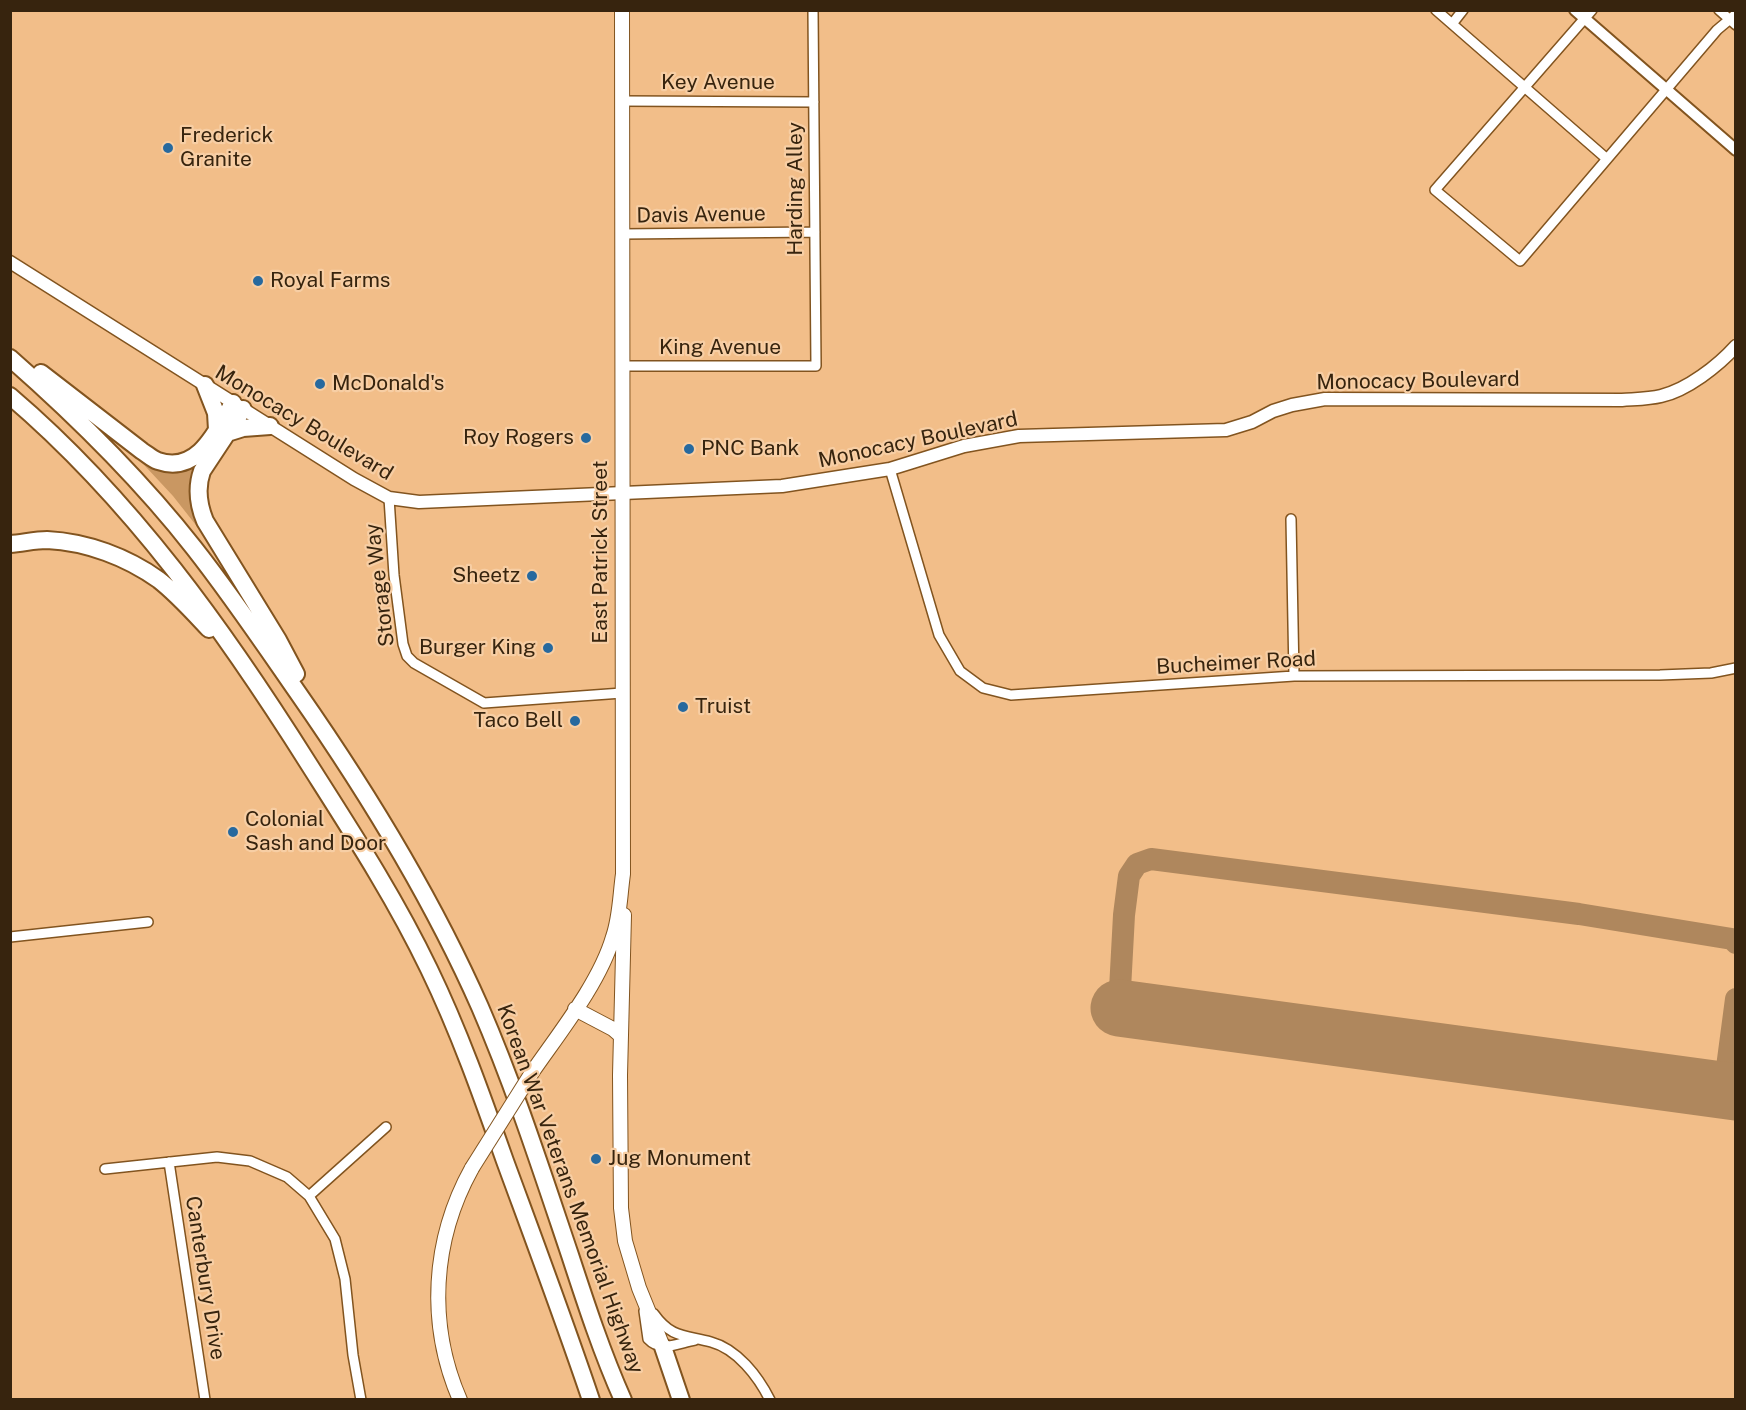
<!DOCTYPE html>
<style>
body{margin:0}
#map{position:relative;width:1746px;height:1410px;overflow:hidden;background:#f2be89;font-family:"Public Sans",sans-serif}
canvas{display:block}
.frame{position:absolute;inset:0;border:12px solid #37240e;pointer-events:none}
</style>
<div id="map">
<canvas width="1746" height="1410"></canvas>
<div class="frame"></div>
</div>
<script>
const g = document.querySelector('canvas').getContext('2d');
g.lineJoin = 'round';
function paint(path, color) {
  g.fillStyle = color;
  g.fill(path, 'evenodd');
}
function strokePath(path, color, width, dash) {
  g.strokeStyle = color;
  g.lineWidth = width;
  g.lineCap = dash ? 'butt' : 'round';
  g.setLineDash(dash || []);
  g.stroke(path);
}
function label(font, color, halo, rows, align = 'center') {
  g.font = font + ' "Public Sans",sans-serif';
  g.lineWidth = 4.5;
  g.setLineDash([]);
  g.textBaseline = 'middle';
  g.strokeStyle = halo;
  g.fillStyle = color;
  for (const [text, x, y, turn = 0] of rows) {
    g.save();
    g.translate(x, y);
    g.rotate((+turn || 0) * Math.PI / 180);
    g.textAlign = isNaN(turn) ? turn : align;
    if (halo) g.strokeText(text, 0, 0);
    g.fillText(text, 0, 0);
    g.restore();
  }
}
paint(new Path2D(`
 M 119,438 L 139,455 L 201,460 L 196,475 L 221,557 L 173,496 Z`), '#c99762');
strokePath(new Path2D(`
 M 1119,1008 L 1124,915 L 1129,876 L 1137,864 L 1151,859 L 1579,914 L 1732,939 L 1736,943
 M 1724,1090 L 1736,999`), '#af875d', 22);
strokePath(new Path2D(`
 M 1119,1008 L 1736,1092`), '#af875d', 57);
const minor = new Path2D(`
 M 1436,10 L 1607,159
 M 1592,10 L 1435,190 L 1520,261 L 1717,30 L 1736,14
 M 1719,10 L 1736,25
 M 1452,24 L 1463,10
 M 622,101 L 814,102
 M 623,234 L 815,232
 M 623,366 L 816,366 L 813,10
 M 890,469 L 939,635 L 960,671 L 983,688 L 1011,695 L 1294,676 L 1660,675 L 1711,673 L 1736,668
 M 389,498 L 394,575 L 403,644 L 407,656 L 414,663 L 484,703 L 622,693
 M 1291,519 L 1294,676
 M 10,937 L 148,922
 M 169,1162 L 205,1400
 M 105,1169 L 217,1157 L 250,1161 L 287,1177 L 309,1196 L 335,1239 L 345,1279 L 353,1355 L 361,1400
 M 309,1196 L 386,1127
 M 644,1311 L 648,1339 C 661,1353 678,1343 695,1340
 M 654,1314 C 671,1338 685,1335 711,1342 C 737,1349 758,1376 770,1400`);
const tertiary = new Path2D(`
 M 1575,10 L 1736,150`);
const secondary = new Path2D(`
 M 10,262 L 354,479 L 389,498 L 419,502 L 782,486 L 890,469 L 964,446 L 1019,436 L 1226,430 L 1252,422 L 1273,411 L 1292,405 L 1325,399 L 1622,400 C 1635,399 1649,399 1661,396 C 1687,390 1718,366 1736,346`);
const primary = new Path2D(`
 M 624,915 L 620,1075 L 621,1208 L 625,1241 L 639,1288 L 663,1347
 M 575,1009 L 613,1029 L 621,1036
 M 533,1071 C 560,1032 600,982 613,937 C 620,917 620,895 623,874 L 622,10
 M 460,1400 C 427,1324 432,1240 472,1168`);
const motorway = new Path2D(`
 M 10,358 C 76,416 140,479 194,548 C 231,595 264,644 298,693 C 367,792 431,896 480,1007 C 515,1088 542,1172 570,1255 C 586,1304 602,1353 623,1400
 M 41,373 L 142,451 C 147,454 152,459 158,461 C 198,475 217,430 233,403
 M 205,385 L 216,413 L 217,430
 M 10,396 C 132,500 225,631 310,766 C 352,832 395,898 429,969 C 459,1031 482,1096 505,1161 C 534,1240 564,1320 591,1400
 M 243,409 L 202,471 C 196,488 198,504 205,521 L 278,640 L 296,674
 M 227,433 L 243,428 L 270,426
 M 10,544 C 23,543 35,540 47,540 C 87,542 127,557 159,580 C 177,594 193,612 209,629
 M 663,1347 L 681,1400`);
strokePath(minor, '#82541f', 12);
strokePath(tertiary, '#82541f', 14);
strokePath(secondary, '#82541f', 15);
strokePath(primary, '#82541f', 16);
strokePath(motorway, '#82541f', 20);
strokePath(minor, '#fff', 9);
strokePath(tertiary, '#fff', 10);
strokePath(secondary, '#fff', 12);
strokePath(primary, '#fff', 14);
strokePath(motorway, '#fff', 16);
const primaryBridge = new Path2D(`
 M 472,1168 L 533,1071`);
strokePath(primaryBridge, '#82541f', 16, []);
strokePath(primaryBridge, '#fff', 14);
for (const [x, y, r, color] of [
 [168,148,6,"#27699e"],
 [258,281,6,"#27699e"],
 [320,384,6,"#27699e"],
 [586,438,6,"#27699e"],
 [689,449,6,"#27699e"],
 [532,576,6,"#27699e"],
 [548,648,6,"#27699e"],
 [683,707,6,"#27699e"],
 [575,721,6,"#27699e"],
 [233,832,6,"#27699e"],
 [596,1159,6,"#27699e"]
]) {
  const dot = new Path2D();
  dot.arc(x, y, r, 0, 2 * Math.PI);
  g.fillStyle = color;
  g.fill(dot);
  strokePath(dot, '#f7cea4', 2);
}
label('21px', '#37240e', '#f7cea4', [
 ["Key Avenue",718,83],
 ["Harding Alley",796,189,-90],
 ["Davis Avenue",701,215,-1],
 ["King Avenue",720,348],
 ["Monocacy Boulevard",1418,381,-1],
 ["Monocacy Boulevard",304,423,31],
 ["Monocacy Boulevard",918,440,-12],
 ["East Patrick Street",601,552,-90],
 ["Storage Way",380,585,-97],
 ["Bucheimer Road",1236,663,-3],
 ["Korean War Veterans Memorial Highway",570,1189,70],
 ["Canterbury Drive",205,1278,81]
]);
label('21px', '#37240e', '#f7cea4', [
 ["Frederick",180,136],
 ["Granite",180,160],
 ["Royal Farms",270,281],
 ["McDonald's",332,384],
 ["Roy Rogers",574,438,"right"],
 ["PNC Bank",701,449],
 ["Sheetz",520,576,"right"],
 ["Burger King",536,648,"right"],
 ["Truist",695,707],
 ["Taco Bell",563,721,"right"],
 ["Colonial",245,820],
 ["Sash and Door",245,844],
 ["Jug Monument",608,1159]
], 'left');
</script>
